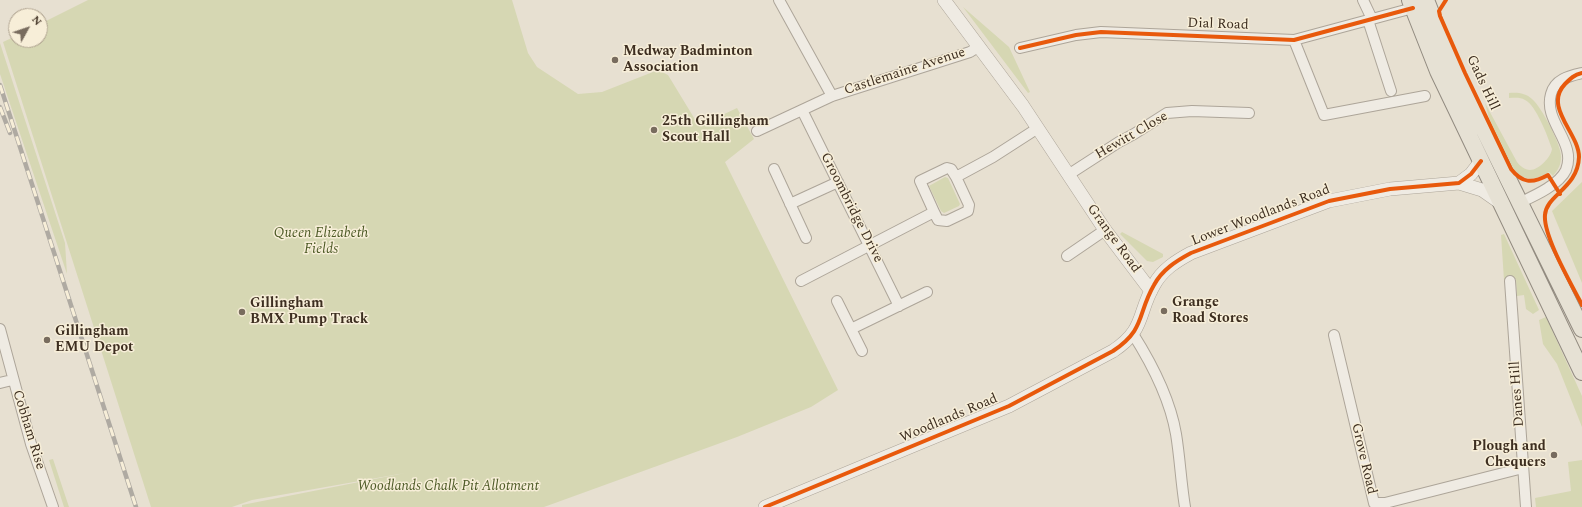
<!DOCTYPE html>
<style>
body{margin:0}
#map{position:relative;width:1582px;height:507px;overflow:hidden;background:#e7e0d1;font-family:Spectral,serif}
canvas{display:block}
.north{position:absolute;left:8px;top:8px;width:40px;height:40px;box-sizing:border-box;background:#f7eed8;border:1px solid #ada18e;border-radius:50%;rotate:50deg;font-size:11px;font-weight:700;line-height:16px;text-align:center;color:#3d2e20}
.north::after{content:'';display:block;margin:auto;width:14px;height:18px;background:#786c5e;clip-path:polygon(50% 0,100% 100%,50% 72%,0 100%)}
</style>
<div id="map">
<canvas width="1582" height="507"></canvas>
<div class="north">N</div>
</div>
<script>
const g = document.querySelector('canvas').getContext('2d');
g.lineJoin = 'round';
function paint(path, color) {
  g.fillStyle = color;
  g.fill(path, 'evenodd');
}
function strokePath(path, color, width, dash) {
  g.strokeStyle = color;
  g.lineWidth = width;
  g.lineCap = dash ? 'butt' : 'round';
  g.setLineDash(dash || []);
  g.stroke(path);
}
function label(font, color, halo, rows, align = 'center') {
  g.font = font + ' Spectral,serif';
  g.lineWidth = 3;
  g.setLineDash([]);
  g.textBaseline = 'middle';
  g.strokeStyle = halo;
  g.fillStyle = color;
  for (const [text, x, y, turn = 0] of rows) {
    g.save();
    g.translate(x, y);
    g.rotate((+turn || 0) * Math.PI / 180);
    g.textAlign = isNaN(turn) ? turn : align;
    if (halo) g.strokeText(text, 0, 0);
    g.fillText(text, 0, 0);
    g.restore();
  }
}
paint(new Path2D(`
 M 88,0 L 512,0 L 528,53 L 537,67 L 578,94 L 602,92 L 658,70 L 668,75 L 699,126 L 737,108 L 754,139 L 725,162 L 838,390 L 811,407 L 737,437 L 544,507 L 242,507 L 242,505 L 405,473 L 252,500 L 232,507 L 151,507 L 3,42 L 16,36 L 16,40 L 40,40 L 40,24 Z
 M 963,7 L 1009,47 L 1030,92 L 1028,93 Z
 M 0,43 L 65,243 L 67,274 L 0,74 Z
 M 1509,93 C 1517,92 1526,93 1532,99 C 1541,106 1562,146 1561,157 C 1561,165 1558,170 1553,176 L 1549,172 C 1535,181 1521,182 1512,166 L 1489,118 L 1485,103 L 1517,162 C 1520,166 1525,170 1530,170 C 1539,170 1551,157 1552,149 C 1548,137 1536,105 1525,100 C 1520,97 1515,98 1509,98 Z
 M 945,177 L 948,178 L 960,204 L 959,206 L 944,213 L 941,211 L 929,186 Z
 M 1582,182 L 1582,283 L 1552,211 Z
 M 1122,232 L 1163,254 L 1163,257 L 1153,262 L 1147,261 L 1120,234 Z
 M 1504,234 L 1539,310 L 1533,314 L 1526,309 L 1524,295 L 1517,296 L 1516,279 L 1504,280 L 1501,235 Z
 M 1546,317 L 1582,396 L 1582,427 L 1557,364 L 1543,344 L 1539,320 Z
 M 53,459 L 69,507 L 64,507 L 49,460 Z
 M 1582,460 L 1582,507 L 1536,507 L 1535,498 L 1571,491 L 1568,462 Z`), '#d6d7b3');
const minor = new Path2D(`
 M 779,0 L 832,96
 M 1363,0 L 1372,19
 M 1368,20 L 1391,91
 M 1294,40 L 1324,115 L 1425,96
 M 1020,48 L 1076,35 L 1101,32 L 1294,40 L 1413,8
 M 802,110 L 899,306
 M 757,131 L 832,96 L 970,52 L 978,47
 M 774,169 L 806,238
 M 1068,175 L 1119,142 L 1134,134 L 1167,113 L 1192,111 L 1249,113
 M 1519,203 C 1534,196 1559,185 1566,170 C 1577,142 1543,122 1551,94 C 1555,79 1569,76 1582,73
 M 790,204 L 838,182
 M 934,212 L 920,181 L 947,168 L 951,169 L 956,177
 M 1067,256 L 1105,230
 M 801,281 L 934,212 L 938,220 L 947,221 L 968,211 L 969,205 L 956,177 L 993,157 L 1038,128
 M 1510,281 L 1526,507
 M 837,301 L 862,351
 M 0,329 L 31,444 L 53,507
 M 851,329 L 927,292
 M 1133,334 C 1152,364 1170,399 1176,434 C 1180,458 1181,483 1185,507
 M 1334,335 L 1374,503 L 1385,503 L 1523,468
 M 0,383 L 12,380`);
const tertiary = new Path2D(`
 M 944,0 L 1023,106 L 1105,230 L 1151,291
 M 1459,183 L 1482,190 L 1502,204
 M 765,507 L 1009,406 L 1113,351 C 1146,329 1137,314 1154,285 C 1162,270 1176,261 1191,253 L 1329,201 L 1390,189 L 1459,183 L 1471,174 L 1481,161`);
const primary = new Path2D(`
 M 1410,0 L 1438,71 L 1582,372
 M 1426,0 L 1449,59 L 1582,329`);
strokePath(minor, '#ada599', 12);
strokePath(tertiary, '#ada599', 14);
strokePath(primary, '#928b80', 18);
strokePath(minor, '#efebe3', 10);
strokePath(tertiary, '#efebe3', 13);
strokePath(primary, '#e6e1d4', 16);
const rail = new Path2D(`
 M 0,85 L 136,507
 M 0,107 L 10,133`);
strokePath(rail, '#afaaa2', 4.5);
strokePath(rail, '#f7eed8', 3, [9]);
strokePath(new Path2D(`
 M 1446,0 L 1439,11 L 1440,16 L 1465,73 L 1511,169 C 1522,183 1532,184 1548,175 L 1560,194
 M 1020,48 L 1076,35 L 1101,32 L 1294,40 L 1413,8
 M 1582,73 C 1574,75 1571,78 1565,84 C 1543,107 1579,133 1579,157 C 1578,188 1546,195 1545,215 C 1543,236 1572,285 1582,305
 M 765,507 L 1009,406 L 1113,351 C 1146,329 1137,314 1154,285 C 1162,270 1176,261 1191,253 L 1329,201 L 1390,189 L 1459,183 L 1471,174 L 1481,161`), '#e8590c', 4);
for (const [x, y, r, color] of [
 [615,60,4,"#786c5e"],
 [654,130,4,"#786c5e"],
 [1164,311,4,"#786c5e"],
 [242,312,4,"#786c5e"],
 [47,340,4,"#786c5e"],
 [1554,455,4,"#786c5e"]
]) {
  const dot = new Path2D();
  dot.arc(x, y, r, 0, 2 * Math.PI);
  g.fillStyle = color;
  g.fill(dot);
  strokePath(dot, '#f7eed8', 1.5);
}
label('14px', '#3d2e20', '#f7eed8', [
 ["Dial Road",1218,25,2],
 ["Castlemaine Avenue",905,72,-18],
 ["Gads Hill",1482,83,65],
 ["Hewitt Close",1132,136,-30],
 ["Groombridge Drive",851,208,63],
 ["Lower Woodlands Road",1261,216,-21],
 ["Grange Road",1113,239,54],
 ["Danes Hill",1518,394,-94],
 ["Woodlands Road",949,419,-23],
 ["Cobham Rise",28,430,73],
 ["Grove Road",1363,459,77]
]);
label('bold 14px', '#3d2e20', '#f7eed8', [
 ["Medway Badminton",623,52],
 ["Association",623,68],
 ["25th Gillingham",662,122],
 ["Scout Hall",662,138],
 ["Grange",1172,303],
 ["Road Stores",1172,319],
 ["Gillingham",250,304],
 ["BMX Pump Track",250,320],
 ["Gillingham",55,332],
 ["EMU Depot",55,348],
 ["Plough and",1546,447,"right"],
 ["Chequers",1546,463,"right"]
], 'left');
label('italic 14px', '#4d5a26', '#f7eed8', [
 ["Queen Elizabeth",321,234],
 ["Fields",321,250],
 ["Woodlands Chalk Pit Allotment",448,487]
]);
</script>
